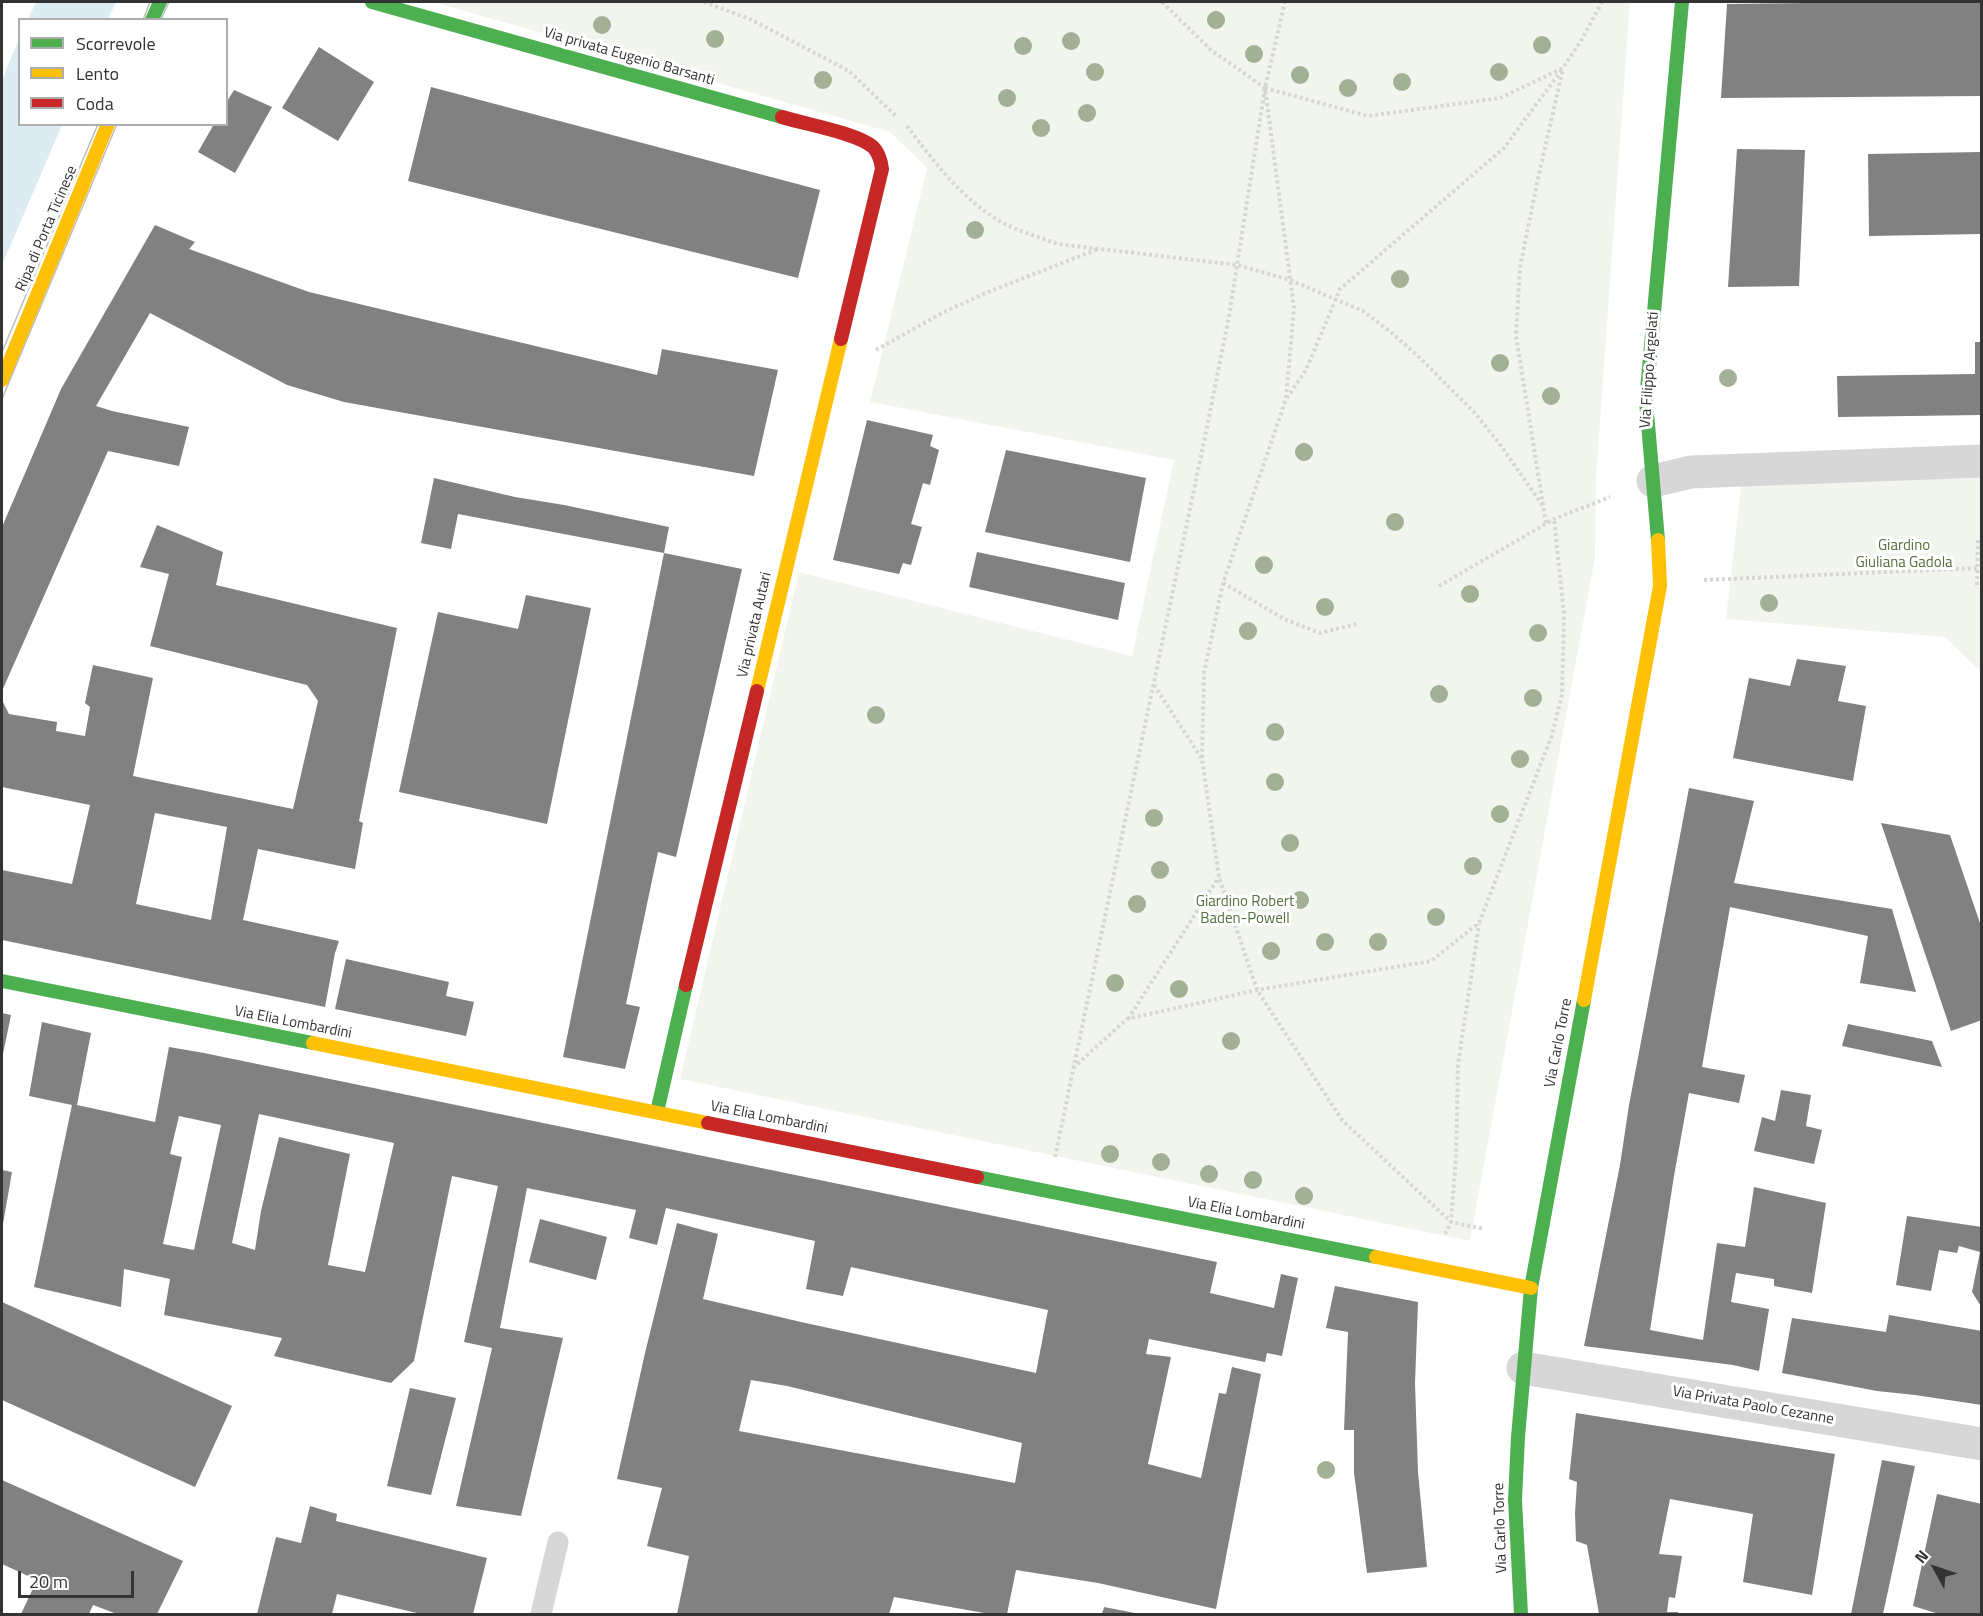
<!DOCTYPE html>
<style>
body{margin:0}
#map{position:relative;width:1983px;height:1616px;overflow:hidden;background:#fff;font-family:"Titillium Web",sans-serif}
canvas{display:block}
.frame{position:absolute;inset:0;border:3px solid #333;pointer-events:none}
.legend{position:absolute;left:18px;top:18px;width:210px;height:108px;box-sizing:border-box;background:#fff;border:2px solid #adadad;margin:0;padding:8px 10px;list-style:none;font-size:18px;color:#333}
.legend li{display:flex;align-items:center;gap:12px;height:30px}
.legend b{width:30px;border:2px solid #adadad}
.north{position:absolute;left:1905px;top:1538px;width:60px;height:60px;-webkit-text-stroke:4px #fff;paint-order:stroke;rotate:310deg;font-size:16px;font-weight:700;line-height:24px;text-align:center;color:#333}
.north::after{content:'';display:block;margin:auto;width:21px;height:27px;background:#333;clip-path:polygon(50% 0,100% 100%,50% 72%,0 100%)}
.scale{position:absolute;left:18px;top:1571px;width:116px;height:27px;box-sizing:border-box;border:3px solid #333;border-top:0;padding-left:8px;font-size:18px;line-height:21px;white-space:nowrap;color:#333;-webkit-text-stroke:4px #fff;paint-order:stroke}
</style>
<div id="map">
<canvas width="1983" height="1616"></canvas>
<div class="frame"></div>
<ul class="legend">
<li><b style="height:8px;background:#4caf50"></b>Scorrevole</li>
<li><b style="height:8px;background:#ffc107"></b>Lento</li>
<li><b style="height:8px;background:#c62828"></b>Coda</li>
</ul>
<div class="north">N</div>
<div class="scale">20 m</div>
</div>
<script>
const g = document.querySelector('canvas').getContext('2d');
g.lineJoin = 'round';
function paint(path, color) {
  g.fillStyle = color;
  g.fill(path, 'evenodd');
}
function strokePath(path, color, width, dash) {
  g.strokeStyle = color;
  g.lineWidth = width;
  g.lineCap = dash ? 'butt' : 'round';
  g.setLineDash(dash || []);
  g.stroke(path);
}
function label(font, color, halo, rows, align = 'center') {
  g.font = font + ' "Titillium Web",sans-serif';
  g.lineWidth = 6;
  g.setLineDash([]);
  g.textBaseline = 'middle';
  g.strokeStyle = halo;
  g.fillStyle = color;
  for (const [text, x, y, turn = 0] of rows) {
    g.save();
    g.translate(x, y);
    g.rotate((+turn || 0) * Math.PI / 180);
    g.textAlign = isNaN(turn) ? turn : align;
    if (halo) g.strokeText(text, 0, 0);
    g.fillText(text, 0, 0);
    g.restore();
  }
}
paint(new Path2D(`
 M 433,2 L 1630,2 L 1596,479 L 1595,557 L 1470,1241 L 680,1079 L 799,572 L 1132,656 L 1174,460 L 870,402 L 927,168 L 890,132 Z
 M 1981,474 L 1981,672 L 1945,637 L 1726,619 L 1741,486 Z`), '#f1f5ed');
paint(new Path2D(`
 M 36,2 L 116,2 L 108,19 L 28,19 Z
 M 19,39 L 20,124 L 62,125 L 2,265 L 2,80 Z`), '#ddebf3');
paint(new Path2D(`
 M 1881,2 L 1982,2 L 1982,96 L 1721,98 L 1727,4 Z
 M 319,47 L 374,82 L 338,141 L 282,108 Z
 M 431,87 L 820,190 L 798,278 L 408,181 Z
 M 234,90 L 272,107 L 235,173 L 198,152 L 214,124 L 226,124 L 226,103 Z
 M 1737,149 L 1805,150 L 1799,286 L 1728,287 Z
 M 1982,152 L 1982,234 L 1869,236 L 1868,154 Z
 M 155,225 L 195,242 L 189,249 L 309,292 L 657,375 L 662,349 L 778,370 L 754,476 L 344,402 L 287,385 L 150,313 L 96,406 L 112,411 L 189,427 L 179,466 L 108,451 L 2,691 L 2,527 L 61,389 Z
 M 1975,342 L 1982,342 L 1982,415 L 1838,417 L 1837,376 L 1975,374 Z
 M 867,420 L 933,435 L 930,446 L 939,450 L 930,485 L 923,483 L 911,524 L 922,527 L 911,565 L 903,563 L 899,574 L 833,560 Z
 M 1006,450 L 1146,478 L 1130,562 L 985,532 Z
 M 434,478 L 515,497 L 564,505 L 669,527 L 664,553 L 458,514 L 451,549 L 421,543 Z
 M 157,525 L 223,552 L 216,585 L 397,628 L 359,821 L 363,823 L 355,869 L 258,849 L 243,920 L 339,941 L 335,953 L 325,1007 L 2,940 L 2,870 L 72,884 L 90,805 L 2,787 L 2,700 L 9,714 L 57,722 L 56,731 L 85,736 L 90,707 L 85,703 L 93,665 L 153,678 L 133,776 L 293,809 L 318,701 L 307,685 L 150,646 L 169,574 L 140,567 ZM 155,813 L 227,827 L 211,920 L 136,904 Z
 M 977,552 L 1125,583 L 1118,620 L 969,587 Z
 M 664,553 L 742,569 L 676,857 L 658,852 L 626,1004 L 640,1007 L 625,1069 L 563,1057 Z
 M 526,595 L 591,608 L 547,824 L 399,792 L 438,612 L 518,629 Z
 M 1797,659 L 1846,666 L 1838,701 L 1866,706 L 1853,781 L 1733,758 L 1749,678 L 1790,686 Z
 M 1689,788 L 1754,801 L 1734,883 L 1892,909 L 1916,992 L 1860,983 L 1868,936 L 1730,907 L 1702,1067 L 1745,1075 L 1739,1103 L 1689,1093 L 1674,1176 L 1650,1330 L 1703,1340 L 1717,1243 L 1745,1247 L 1754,1187 L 1826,1203 L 1812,1293 L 1774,1286 L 1774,1279 L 1736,1273 L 1731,1302 L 1769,1309 L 1759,1371 L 1733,1365 L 1584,1346 L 1620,1165 L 1629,1105 Z
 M 1881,823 L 1950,835 L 1982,929 L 1982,1020 L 1951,1031 Z
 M 346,959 L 449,982 L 446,996 L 474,1002 L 466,1036 L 335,1009 Z
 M 2,1013 L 11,1015 L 3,1054 L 2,1054 Z
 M 42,1022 L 91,1033 L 77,1105 L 155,1122 L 169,1047 L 204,1053 L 1217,1262 L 1210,1293 L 1274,1308 L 1281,1274 L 1298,1278 L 1282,1356 L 1267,1353 L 1265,1362 L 1149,1339 L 1146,1354 L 1171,1357 L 1148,1464 L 1201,1478 L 1219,1393 L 1226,1394 L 1232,1367 L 1261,1374 L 1216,1609 L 1098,1583 L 1016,1570 L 1007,1614 L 990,1614 L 894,1597 L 889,1614 L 677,1614 L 689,1556 L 647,1546 L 662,1488 L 617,1479 L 645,1353 L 677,1223 L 718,1234 L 703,1299 L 801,1322 L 1036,1373 L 1048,1310 L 851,1267 L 843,1296 L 806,1289 L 815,1241 L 666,1208 L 657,1245 L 629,1238 L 636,1210 L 527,1188 L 500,1328 L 563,1338 L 521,1516 L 456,1506 L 492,1348 L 464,1342 L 498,1186 L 452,1176 L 414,1361 L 391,1383 L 274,1356 L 282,1338 L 164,1315 L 170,1279 L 124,1269 L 121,1307 L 34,1287 L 72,1105 L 29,1096 ZM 259,1114 L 394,1143 L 365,1272 L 328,1265 L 350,1154 L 279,1137 L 261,1211 L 255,1250 L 232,1243 ZM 179,1116 L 221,1125 L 194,1250 L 163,1244 L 182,1157 L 170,1154 ZM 751,1380 L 787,1386 L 1022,1443 L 1015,1483 L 739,1431 Z
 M 1848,1024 L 1932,1041 L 1942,1067 L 1842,1046 Z
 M 1781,1090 L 1811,1095 L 1806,1126 L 1822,1130 L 1814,1164 L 1754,1151 L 1762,1117 L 1775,1121 Z
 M 2,1170 L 12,1172 L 3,1224 L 2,1224 Z
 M 1907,1216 L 1982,1227 L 1982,1308 L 1972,1292 L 1980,1252 L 1959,1246 L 1957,1253 L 1939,1250 L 1931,1291 L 1896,1285 Z
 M 540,1219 L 607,1237 L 596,1280 L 529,1262 Z
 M 1335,1286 L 1418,1302 L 1415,1383 L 1418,1472 L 1427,1567 L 1367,1573 L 1354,1473 L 1354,1430 L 1344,1430 L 1348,1332 L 1326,1328 Z
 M 2,1302 L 232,1406 L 195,1487 L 2,1400 Z
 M 1889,1315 L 1982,1331 L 1982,1405 L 1915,1395 L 1877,1391 L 1782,1373 L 1792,1318 L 1886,1332 Z
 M 410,1388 L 456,1398 L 431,1495 L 387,1486 Z
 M 1576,1413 L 1835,1454 L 1812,1595 L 1743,1582 L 1753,1514 L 1670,1499 L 1659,1554 L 1682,1556 L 1675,1598 L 1669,1597 L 1667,1612 L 1678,1612 L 1678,1614 L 1599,1614 L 1587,1545 L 1576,1541 L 1575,1513 L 1577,1482 L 1569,1479 Z
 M 1882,1460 L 1915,1466 L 1883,1614 L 1851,1614 Z
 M 2,1480 L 183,1561 L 157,1614 L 117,1614 L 93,1605 L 89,1614 L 21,1614 L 37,1580 L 2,1564 Z
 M 1937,1494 L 1982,1504 L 1982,1614 L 1939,1614 L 1913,1606 Z
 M 310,1506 L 337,1514 L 336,1521 L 487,1558 L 473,1614 L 421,1614 L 337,1594 L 332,1614 L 257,1614 L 276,1537 L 301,1543 Z
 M 1104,1607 L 1135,1613 L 1135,1614 L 1102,1614 Z`), '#818181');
strokePath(new Path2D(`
 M 704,2 L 752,20 L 849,71 L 897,117
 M 1162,2 L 1211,50 L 1265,88 L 1294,308 L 1286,399 L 1223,583 L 1204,673 L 1202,759 L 1219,877 L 1257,990 L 1342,1120 L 1451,1222 L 1484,1229
 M 1265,88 L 1368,116 L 1500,98 L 1563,68 L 1582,39 L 1602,2
 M 907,126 C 932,159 958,194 993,217 C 1012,230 1037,236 1058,244 L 1237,265 L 1290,280 L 1363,311 L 1392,333 L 1420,358 L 1474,412 L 1499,443 L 1543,506
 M 876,350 L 944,312 L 988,292 L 1098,249
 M 1287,398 L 1306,370 L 1340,289 L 1504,148 L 1561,71
 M 1546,523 L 1516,336 L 1520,267 L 1538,179 L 1563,68
 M 1704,580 L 1977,568
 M 1223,583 L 1284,619 L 1320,633 L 1357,624
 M 1977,585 L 1978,540 L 1982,539
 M 1439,586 L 1554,519 L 1610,497
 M 1154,685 L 1202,759
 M 1128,1019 L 1219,877
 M 1073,1068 L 1127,1019 L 1257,990 L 1431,961 L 1479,923 L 1552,735 L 1562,694 L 1564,614 L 1554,519
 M 1055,1157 L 1207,427 L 1229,316 L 1265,88 L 1285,2
 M 1445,1234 L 1451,1222 L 1456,1156 L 1458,1065 L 1479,924`), '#d6d6d6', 4, [3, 3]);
strokePath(new Path2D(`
 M 541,1614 L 558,1542`), '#d7d7d7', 21);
strokePath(new Path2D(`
 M 1653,481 L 1691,472 L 1982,461
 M 1523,1368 L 1982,1444`), '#d7d7d7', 33);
strokePath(new Path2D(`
 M 372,2 L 782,117
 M 152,20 L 160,2
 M 1658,540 L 1646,401 L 1682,2
 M 2,981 L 313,1043
 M 657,1112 L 686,985
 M 977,1177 L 1376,1257
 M 1521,1614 L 1515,1500 L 1518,1437 L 1531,1288 L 1584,1000`), '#4caf50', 14);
strokePath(new Path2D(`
 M 2,380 L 108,124
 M 757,691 L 841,339
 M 1584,1000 L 1660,586 L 1658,540
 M 313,1043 L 708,1123
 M 1376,1257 L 1531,1288`), '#ffc107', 14);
strokePath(new Path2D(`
 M 782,117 C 804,124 857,133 873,147 C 879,153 881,161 882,169 L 841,339
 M 686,985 L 757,691
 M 708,1123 L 977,1177`), '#c62828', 14);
strokePath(new Path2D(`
 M 143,20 L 150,2
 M 161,20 L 169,2
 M 2,352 L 98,124
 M 2,399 L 117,124`), '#bebebe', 1.5);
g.fillStyle = '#a2b095';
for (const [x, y] of [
 [1216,20],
 [602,25],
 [715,39],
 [1071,41],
 [1542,45],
 [1023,46],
 [1254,54],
 [1095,72],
 [1499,72],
 [1300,75],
 [823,80],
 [1402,82],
 [1348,88],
 [1007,98],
 [1087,113],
 [1041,128],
 [975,230],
 [1400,279],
 [1500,363],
 [1728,378],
 [1551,396],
 [1304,452],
 [1395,522],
 [1264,565],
 [1470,594],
 [1769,603],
 [1325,607],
 [1248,631],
 [1538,633],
 [1439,694],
 [1533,698],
 [876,715],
 [1275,732],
 [1520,759],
 [1275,782],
 [1500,814],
 [1154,818],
 [1290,843],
 [1473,866],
 [1160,870],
 [1300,900],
 [1137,904],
 [1436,917],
 [1325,942],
 [1378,942],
 [1271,951],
 [1115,983],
 [1179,989],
 [1231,1041],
 [1110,1154],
 [1161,1162],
 [1209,1174],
 [1253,1180],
 [1304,1196],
 [1326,1470]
]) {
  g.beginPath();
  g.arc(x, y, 9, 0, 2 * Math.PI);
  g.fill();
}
label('15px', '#333', '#fff', [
 ["Via privata Eugenio Barsanti",629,57,16],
 ["Ripa di Porta Ticinese",47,229,-67],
 ["Via Filippo Argelati",1650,370,-86],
 ["Via privata Autari",755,625,-77],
 ["Via Elia Lombardini",293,1023,11],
 ["Via Carlo Torre",1559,1043,-79],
 ["Via Elia Lombardini",769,1118,11],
 ["Via Elia Lombardini",1246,1214,11],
 ["Via Privata Paolo Cezanne",1753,1406,10],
 ["Via Carlo Torre",1501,1528,-92]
]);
label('15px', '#56703f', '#fff', [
 ["Giardino",1904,546],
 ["Giuliana Gadola",1904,563],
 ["Giardino Robert",1245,902],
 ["Baden-Powell",1245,919]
]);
</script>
